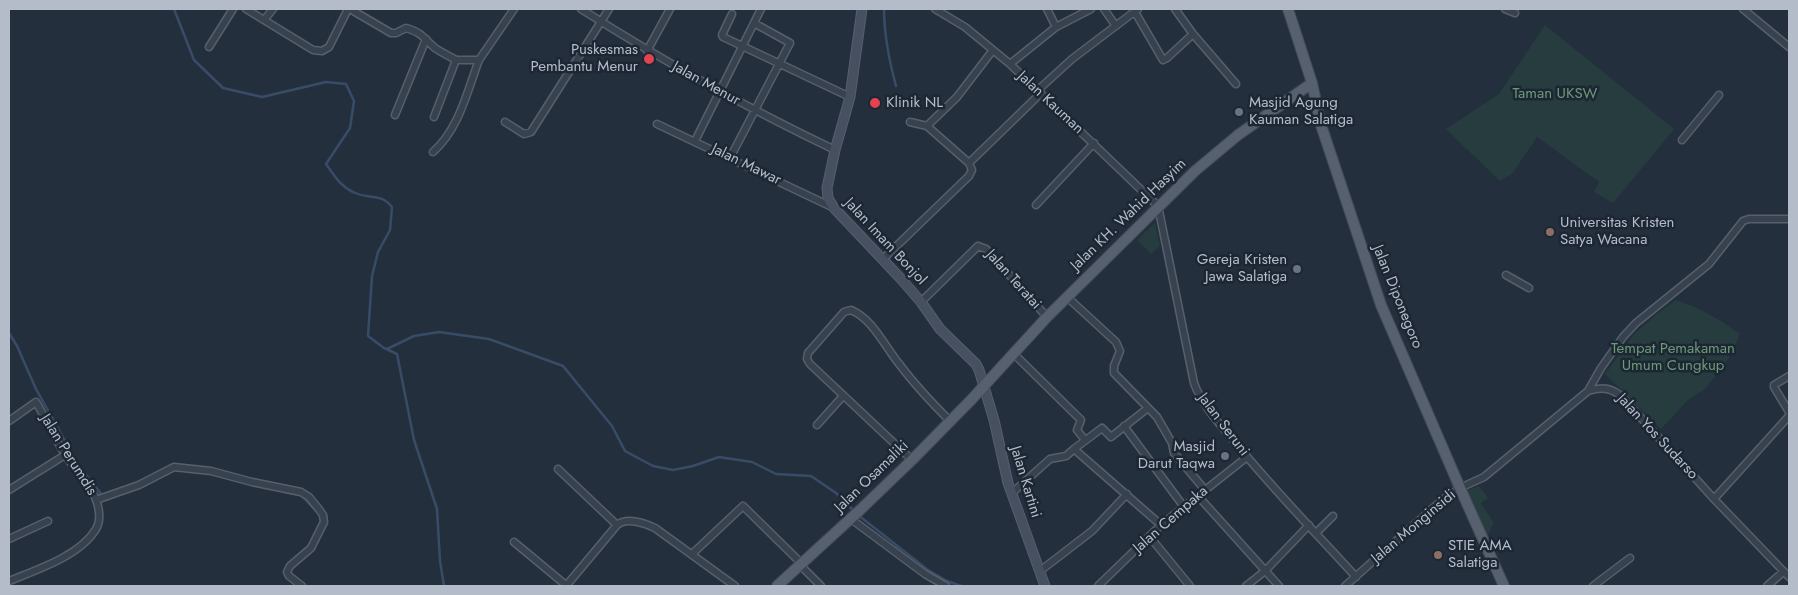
<!DOCTYPE html>
<style>
body{margin:0}
#map{position:relative;width:1798px;height:595px;overflow:hidden;background:#242f3e;font-family:Jost,sans-serif}
canvas{display:block}
.frame{position:absolute;inset:0;border:10px solid #b4bcc9;pointer-events:none}
</style>
<div id="map">
<canvas width="1798" height="595"></canvas>
<div class="frame"></div>
</div>
<script>
const g = document.querySelector('canvas').getContext('2d');
g.lineJoin = 'round';
function paint(path, color) {
  g.fillStyle = color;
  g.fill(path, 'evenodd');
}
function strokePath(path, color, width, dash) {
  g.strokeStyle = color;
  g.lineWidth = width;
  g.lineCap = dash ? 'butt' : 'round';
  g.setLineDash(dash || []);
  g.stroke(path);
}
function label(font, color, halo, rows, align = 'center') {
  g.font = font + ' Jost,sans-serif';
  g.lineWidth = 5;
  g.setLineDash([]);
  g.textBaseline = 'middle';
  g.strokeStyle = halo;
  g.fillStyle = color;
  for (const [text, x, y, turn = 0] of rows) {
    g.save();
    g.translate(x, y);
    g.rotate((+turn || 0) * Math.PI / 180);
    g.textAlign = isNaN(turn) ? turn : align;
    if (halo) g.strokeText(text, 0, 0);
    g.fillText(text, 0, 0);
    g.restore();
  }
}
paint(new Path2D(`
 M 1545,25 L 1674,129 L 1613,203 L 1594,192 L 1599,182 L 1537,137 L 1512,174 L 1500,181 L 1446,129 L 1499,94 Z
 M 1155,223 L 1160,246 L 1151,254 L 1137,240 Z
 M 1676,300 C 1700,308 1719,319 1740,334 L 1729,358 L 1706,388 L 1688,400 L 1661,429 L 1605,374 L 1635,333 L 1656,315 Z
 M 1479,486 L 1488,498 L 1481,503 L 1494,523 L 1487,536 L 1466,491 Z`), '#263c3f');
strokePath(new Path2D(`
 M 174,9 L 194,60 L 223,88 L 262,97 L 326,82 L 346,84 L 354,101 L 350,128 L 326,164 C 334,175 340,186 353,192 C 368,200 380,192 392,207 L 390,230 L 378,252 L 372,276 L 368,336 L 384,348 L 397,354 L 414,440 L 437,509 L 440,561 L 444,586
 M 884,9 C 884,35 889,60 896,86
 M 9,333 L 17,346 L 36,389 L 79,466 L 106,500 L 114,497
 M 387,349 L 414,336 L 439,332 L 489,339 L 511,347 L 563,366 L 612,426 L 625,451 L 653,466 L 673,470 L 693,466 L 719,457 L 752,462 L 776,474 L 811,476 L 836,493 L 854,511
 M 284,492 L 301,495 L 316,511
 M 858,515 L 928,570 L 947,581 L 961,586`), '#394c67', 2.5);
const minor = new Path2D(`
 M 246,9 L 313,50 L 322,51 L 329,47 L 348,9
 M 350,9 L 391,33 L 396,33 L 406,28 C 423,33 423,38 435,48 C 441,52 449,56 456,60
 M 581,9 C 663,61 747,108 835,150
 M 935,9 L 965,27 L 1010,64 L 1158,206 L 1194,383 C 1202,405 1218,422 1233,440 C 1271,487 1315,532 1356,577
 M 1104,9 L 1116,26
 M 1175,9 L 1193,34 L 1236,84
 M 1505,9 L 1515,13
 M 1743,9 L 1789,47
 M 1135,12 L 1163,60 L 1167,58 L 1193,34
 M 732,14 L 722,35 L 723,37 L 850,97
 M 264,20 L 273,9
 M 1056,27 L 1091,9
 M 209,47 L 233,9
 M 647,51 L 670,9
 M 1010,64 L 1056,27 L 1047,9
 M 1038,90 L 1072,59 L 1138,9
 M 395,115 L 426,39
 M 434,117 L 456,60 L 479,60 L 514,9
 M 505,122 L 524,134 L 531,132 L 609,9
 M 657,124 L 834,208
 M 927,126 L 957,97 L 993,50
 M 1682,140 L 1719,95
 M 695,141 L 761,9
 M 433,152 C 459,129 467,92 479,60
 M 730,158 L 790,43 L 754,23
 M 969,163 L 1041,93
 M 1036,205 L 1094,143
 M 883,259 L 969,176 L 972,170 L 969,163 L 927,126 L 910,122
 M 1506,275 L 1529,288
 M 1067,297 L 1116,342 L 1120,351 L 1114,366 L 1114,373 L 1157,417 L 1172,443 L 1174,453 L 1205,490
 M 921,302 L 978,246 L 986,249 L 1047,317
 M 1013,353 L 1081,420 L 1077,430 L 1085,440
 M 1789,376 L 1774,385 L 1774,387 L 1789,412
 M 1588,391 L 1601,368 L 1623,337 L 1636,323 L 1709,264 L 1743,221 L 1749,219 L 1789,219
 M 1148,408 L 1111,437 L 1102,428 L 1074,449 L 1161,525
 M 9,421 L 36,402 C 47,421 56,441 68,459 C 77,472 90,485 96,499 C 99,508 101,521 96,529 C 80,556 36,570 9,581
 M 817,425 L 843,396
 M 1124,426 L 1184,507
 M 912,460 L 810,364 L 807,359 L 808,353 L 844,312 L 851,310 C 873,319 885,347 900,365 C 915,385 932,403 950,421
 M 558,469 L 617,525
 M 9,490 L 65,455
 M 1012,493 L 1050,459 L 1066,456 L 1074,449
 M 1198,496 L 1279,586
 M 1714,499 L 1789,416
 M 96,500 L 139,485 L 174,467 L 211,471 L 252,482 L 301,492 L 309,497 L 318,508 L 323,515 L 324,522 L 311,548 L 290,566 L 287,572 L 289,576 L 302,586
 M 851,519 L 925,574 L 946,586
 M 1316,533 L 1333,516
 M 1150,537 L 1190,586
 M 9,539 L 48,521
 M 514,542 L 567,586
 M 692,554 L 743,506 L 801,563
 M 800,565 L 821,586
 M 1040,571 L 1092,531 L 1127,494
 M 566,586 L 617,525 C 627,517 644,523 655,528 L 735,586
 M 1098,586 L 1161,525 L 1247,457
 M 1246,586 L 1265,571 L 1309,525
 M 1345,586 L 1441,501 L 1460,488 L 1484,477 L 1588,391 C 1603,386 1613,388 1624,399 L 1714,499 L 1789,577
 M 1593,586 L 1630,558
 M 1767,586 L 1783,572`);
const secondary = new Path2D(`
 M 862,9 L 850,97 L 835,150 L 827,188 L 828,198 L 834,208 L 902,280 L 921,302 L 940,329 L 976,364 L 979,370 L 994,420 L 1008,483 L 1045,586`);
const primary = new Path2D(`
 M 1288,9 L 1312,83 L 1321,125 L 1381,305 L 1460,488 L 1504,586
 M 777,586 L 859,511 L 912,460 L 971,400 L 1047,317 L 1195,171 L 1238,135 L 1312,83`);
strokePath(minor, '#565f6c', 9);
strokePath(secondary, '#565f6c', 11);
strokePath(primary, '#414a57', 12);
strokePath(minor, '#38414e', 6);
strokePath(secondary, '#465061', 9);
strokePath(primary, '#56606e', 10);
for (const [x, y, r, color] of [
 [649,59,6,"#e0444e"],
 [875,103,6,"#e0444e"],
 [1239,112,5,"#6b7280"],
 [1550,232,5,"#8d6e63"],
 [1297,269,5,"#6b7280"],
 [1225,456,5,"#6b7280"],
 [1438,555,5,"#8d6e63"]
]) {
  const dot = new Path2D();
  dot.arc(x, y, r, 0, 2 * Math.PI);
  g.fillStyle = color;
  g.fill(dot);
  strokePath(dot, '#1d2633', 2);
}
label('15px', '#b4bcc9', '#1d2633', [
 ["Puskesmas",638,50,"right"],
 ["Pembantu Menur",638,67,"right"],
 ["Klinik NL",886,103],
 ["Masjid Agung",1249,103],
 ["Kauman Salatiga",1249,120],
 ["Universitas Kristen",1560,223],
 ["Satya Wacana",1560,240],
 ["Gereja Kristen",1287,260,"right"],
 ["Jawa Salatiga",1287,277,"right"],
 ["Masjid",1215,447,"right"],
 ["Darut Taqwa",1215,464,"right"],
 ["STIE AMA",1448,546],
 ["Salatiga",1448,563]
], 'left');
label('15px', '#b4bcc9', '#1d2633', [
 ["Jalan Menur",706,84,29],
 ["Jalan Kauman",1050,103,43],
 ["Jalan Mawar",746,165,26],
 ["Jalan KH. Wahid Hasyim",1129,215,-44],
 ["Jalan Imam Bonjol",885,242,47],
 ["Jalan Teratai",1013,280,48],
 ["Jalan Diponegoro",1397,297,68],
 ["Jalan Seruni",1223,425,53],
 ["Jalan Yos Sudarso",1657,437,47],
 ["Jalan Perumdis",68,455,58],
 ["Jalan Osamaliki",872,477,-44],
 ["Jalan Kartini",1025,482,73],
 ["Jalan Cempaka",1171,520,-41],
 ["Jalan Monginsidi",1414,527,-40]
]);
label('15px', '#6b9a76', '#1d2633', [
 ["Taman UKSW",1555,94],
 ["Tempat Pemakaman",1673,349],
 ["Umum Cungkup",1673,366]
]);
</script>
